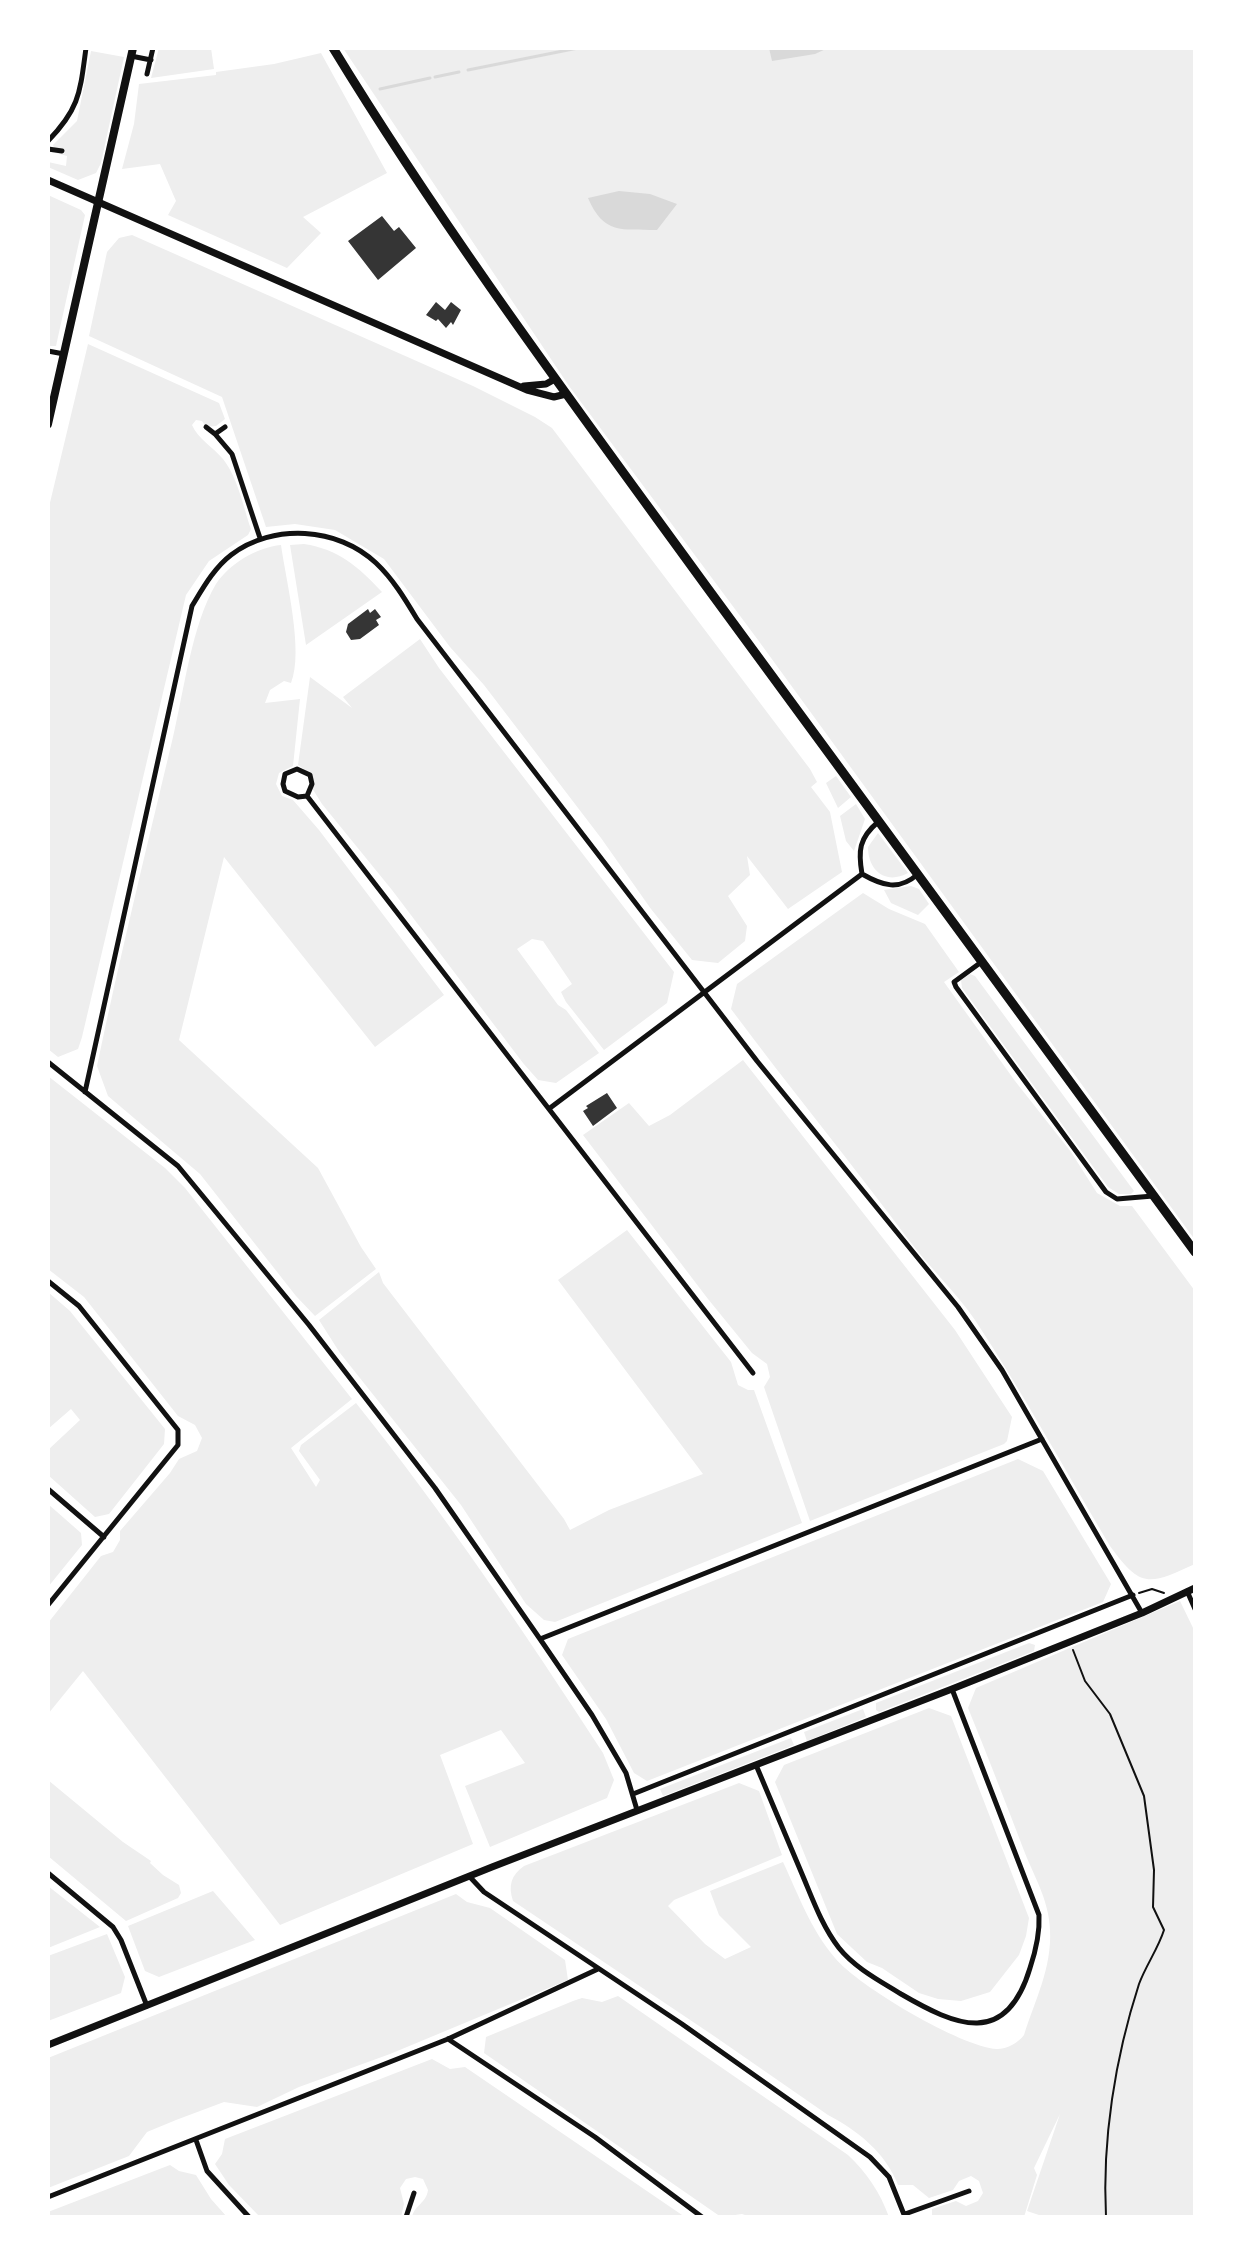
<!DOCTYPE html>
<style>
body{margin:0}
#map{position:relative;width:1243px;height:2265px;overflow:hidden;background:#fff;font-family:"Source Sans 3",sans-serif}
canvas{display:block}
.frame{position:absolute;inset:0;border:50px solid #fff;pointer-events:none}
</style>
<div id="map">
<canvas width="1243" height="2265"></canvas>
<div class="frame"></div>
</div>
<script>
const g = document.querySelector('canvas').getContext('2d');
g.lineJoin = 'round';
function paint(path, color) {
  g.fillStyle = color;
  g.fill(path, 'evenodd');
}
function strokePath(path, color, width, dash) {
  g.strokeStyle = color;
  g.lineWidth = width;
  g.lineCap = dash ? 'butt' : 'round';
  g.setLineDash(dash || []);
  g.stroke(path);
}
paint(new Path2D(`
 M 159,48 L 211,48 L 214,69 L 151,78 Z
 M 343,48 L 1195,48 L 1195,1240 L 758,640 L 569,386 Z
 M 91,51 L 124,57 L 101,163 L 96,173 L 78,180 L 48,167 L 48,162 L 66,166 L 67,156 L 56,153 L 53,145 L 77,121 Z
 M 321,53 L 387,173 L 303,217 L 321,233 L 287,268 L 168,215 L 176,201 L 160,164 L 122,169 L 134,124 L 139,84 L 216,75 L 216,72 L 274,64 Z
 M 48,195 L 81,210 L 85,215 L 56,346 L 48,346 Z
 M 132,235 L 473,386 L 535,417 L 552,428 L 810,769 L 817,782 L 811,787 L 830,812 L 842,872 L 788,909 L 747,856 L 750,875 L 728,896 L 747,926 L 745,941 L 718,963 L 692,960 L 651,909 L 601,838 L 484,685 L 450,647 L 384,559 L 335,530 L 295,524 L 266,527 L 222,397 L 89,336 L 107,252 L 119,238 Z
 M 88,344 L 219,403 L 225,419 L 216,426 L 206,427 L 202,421 L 196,420 L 192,425 C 198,439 213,447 223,459 C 238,478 243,506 251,529 L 248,535 L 209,561 L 186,595 L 82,1037 L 78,1049 L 58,1057 L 48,1049 L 48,511 Z
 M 304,544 C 338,549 359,567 382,592 L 306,645 L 290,545 Z
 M 281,545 C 286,581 304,651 291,683 L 284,681 L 270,690 L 265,703 L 300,699 L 293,766 L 279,773 L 276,784 L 282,796 L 293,800 L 319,830 L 444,995 L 375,1047 L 224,857 L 179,1040 L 318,1168 L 361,1247 L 376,1269 L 315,1316 L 296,1296 L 200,1174 L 108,1096 L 97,1066 C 120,956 147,846 173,737 C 184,691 192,624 216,584 C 229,564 257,547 281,545 Z
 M 420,639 L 439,668 L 674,972 L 667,1003 L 604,1050 L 566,1002 L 561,992 L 572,984 L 543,941 L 532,939 L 517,949 L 558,1005 L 566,1010 L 599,1053 L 556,1083 L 538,1080 L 523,1063 L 392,890 L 322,804 L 312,788 L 311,774 L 298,765 L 310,677 L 352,708 L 343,697 Z
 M 836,776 L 851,797 L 838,808 L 826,783 Z
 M 856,804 L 865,819 L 854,851 L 846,841 L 840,816 Z
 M 878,833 L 908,873 C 886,885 868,871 868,847 Z
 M 911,886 L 919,889 L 929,904 L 918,915 L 891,903 L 884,890 Z
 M 863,893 L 889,909 L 925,924 L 959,972 L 944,982 L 1015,1081 L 1071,1152 L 1097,1193 L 1120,1206 L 1132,1206 L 1195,1291 L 1195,1564 C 1149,1585 1141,1589 1110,1546 C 1065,1470 1023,1393 975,1320 C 955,1291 929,1267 908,1239 C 850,1161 789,1087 731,1009 L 737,984 Z
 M 970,974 L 975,976 L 1134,1191 L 1131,1194 L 1119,1194 L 1108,1187 L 962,988 L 961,980 Z
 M 743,1060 L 955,1330 L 1012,1417 L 1007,1441 L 1004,1444 L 810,1521 L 764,1387 L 770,1377 L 767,1364 L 752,1353 L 708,1299 L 583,1135 L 629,1103 L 649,1126 L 670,1115 Z
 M 48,1076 L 165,1168 L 185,1188 L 352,1399 L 291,1448 L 316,1487 L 320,1480 L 299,1451 L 301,1445 L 356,1403 C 445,1514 525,1633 603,1753 L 614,1780 L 607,1798 L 490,1847 L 465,1786 L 525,1763 L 501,1730 L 440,1755 L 473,1844 L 280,1925 L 83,1671 L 48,1714 L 48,1623 L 101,1556 L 113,1552 L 120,1540 L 120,1531 L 170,1473 L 179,1459 L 197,1451 L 202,1438 L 195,1425 L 178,1416 L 84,1297 L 48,1269 Z
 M 627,1230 L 731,1362 L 738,1385 L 748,1390 L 754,1390 L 802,1523 L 555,1622 L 544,1620 L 526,1604 L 461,1505 L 340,1353 L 319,1320 L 379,1272 L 383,1283 L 564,1519 L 570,1530 L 609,1510 L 703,1474 L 558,1280 Z
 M 48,1292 L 70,1311 L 165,1429 L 164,1444 L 109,1514 L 95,1517 L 48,1475 L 48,1450 L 80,1420 L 71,1409 L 48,1429 Z
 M 1018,1459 L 1043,1471 L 1111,1584 L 1103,1602 L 647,1781 L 634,1773 L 606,1719 L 562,1655 L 568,1639 Z
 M 48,1504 L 81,1533 L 82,1545 L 48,1587 Z
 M 1180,1601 L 1195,1632 L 1195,2217 L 1045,2217 L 1027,2211 L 1060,2114 L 1034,2168 L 1037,2175 L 1024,2217 L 932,2217 L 932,2209 L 956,2201 L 966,2206 L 978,2201 L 983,2193 L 979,2181 L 971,2176 L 959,2181 L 953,2190 L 929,2198 L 913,2185 L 898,2185 C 886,2153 857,2130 828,2115 L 714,2036 L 513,1901 C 508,1886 511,1875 524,1866 L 739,1783 L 759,1791 L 782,1855 L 674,1900 L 668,1906 L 705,1944 L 725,1959 L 751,1947 L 719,1915 L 710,1891 L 783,1862 C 799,1896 810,1928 835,1958 C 858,1986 961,2047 997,2049 C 1007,2049 1018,2043 1024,2035 C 1035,2000 1052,1968 1050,1930 C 1049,1899 1033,1875 1023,1848 C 1005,1801 987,1754 968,1708 L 976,1688 Z
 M 1029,1643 L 1035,1645 L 1034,1651 L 879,1712 L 876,1710 L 876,1703 Z
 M 929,1708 L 951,1716 L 1029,1918 L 1026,1936 L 1019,1955 L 990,1992 L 961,2001 L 938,1999 L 919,1993 L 882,1968 L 867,1962 L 837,1934 L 775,1782 L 784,1765 Z
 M 863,1709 L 866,1717 L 807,1741 L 804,1732 Z
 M 791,1738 L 794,1745 L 663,1796 L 660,1789 Z
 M 48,1780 L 123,1842 L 151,1861 L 150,1863 L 163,1875 L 179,1885 L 181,1893 L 178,1898 L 126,1921 L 48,1856 Z
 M 48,1886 L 100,1927 L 48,1948 Z
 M 213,1891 L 255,1940 L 159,1977 L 145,1971 L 128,1926 Z
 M 456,1894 L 467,1902 L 490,1908 L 565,1960 L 568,1980 L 390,2054 L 299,2087 L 257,2107 L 224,2102 L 176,2120 L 147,2132 L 129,2156 L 48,2188 L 48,2058 Z
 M 107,1934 L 125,1977 L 121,1993 L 48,2021 L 48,1956 Z
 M 618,1996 L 848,2155 C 867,2173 880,2192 889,2217 L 751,2217 L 742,2214 L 721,2217 L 484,2053 L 486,2037 L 573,2001 L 582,1998 L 602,2002 Z
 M 432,2059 L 450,2069 L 465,2067 L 685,2217 L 412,2217 C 415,2204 426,2204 428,2190 L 423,2179 L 415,2177 L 406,2179 L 400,2188 L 404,2204 L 401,2217 L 260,2217 L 229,2185 L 215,2164 L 222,2154 L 225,2139 Z
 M 170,2165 L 179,2171 L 196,2175 L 211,2199 L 227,2217 L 48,2217 L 48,2212 Z`), '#eee');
paint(new Path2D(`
 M 769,48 L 828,48 L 815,54 L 772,61 Z
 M 619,191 L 650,194 L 677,204 L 657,230 C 621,229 604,235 588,198 Z`), '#d9d9d9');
strokePath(new Path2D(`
 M 468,70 L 578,48
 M 435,77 L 459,72
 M 380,89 L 430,78`), '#d9d9d9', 3);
paint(new Path2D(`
 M 382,216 L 394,231 L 399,227 L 416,248 L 378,280 L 348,241 Z
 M 436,302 L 445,310 L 451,302 L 461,310 L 453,325 L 451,322 L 446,328 L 438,319 L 436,321 L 426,315 Z
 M 368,609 L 370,613 L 375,609 L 381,617 L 376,620 L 379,625 L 360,639 L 351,640 L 346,632 L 348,624 Z
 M 607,1093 L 617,1108 L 593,1126 L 583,1111 L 588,1108 L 586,1106 Z`), '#353535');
strokePath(new Path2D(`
 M 1139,1593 L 1152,1589 L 1164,1593
 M 1073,1650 L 1085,1681 L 1110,1714 L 1144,1796 L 1154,1870 L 1153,1907 L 1164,1930 C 1158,1949 1146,1965 1139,1984 C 1115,2058 1102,2140 1106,2217`), '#111', 2);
strokePath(new Path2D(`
 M 131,56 L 151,60
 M 147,74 L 153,48
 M 48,141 C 80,108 80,92 86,48
 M 48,149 L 62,151
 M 48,351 L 64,354
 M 206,427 L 215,434
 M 225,427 L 215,434 L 232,454 L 260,538
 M 307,796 L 298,797 L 285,791 L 283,784 L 285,774 L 297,769 L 310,775 L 312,784 L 307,796 L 753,1373
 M 878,822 C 859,838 858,851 862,874 C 883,886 899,891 918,874
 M 980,963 L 954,982 L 956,987 L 1106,1192 L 1117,1199 L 1153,1196
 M 48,1062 L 178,1166 L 309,1325 L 435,1488 L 540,1639 L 592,1715 L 626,1773 L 637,1810
 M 85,1092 L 192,606 C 203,588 214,568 231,555 C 273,523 338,527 376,563 C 393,579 405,599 417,619 L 757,1061 L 958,1307 L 1002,1370 L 1142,1613
 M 550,1108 L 862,874
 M 48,1281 L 79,1306 L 178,1430 L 178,1445 L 48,1605
 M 48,1489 L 104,1537
 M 1187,1591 L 1195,1609
 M 540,1639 L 1042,1439
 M 756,1765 C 771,1801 787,1838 802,1874 C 813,1900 822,1926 839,1948 C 855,1968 880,1981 901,1994 C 956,2026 1006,2048 1030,1968 C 1036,1950 1040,1934 1039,1915 L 952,1689
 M 633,1794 L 1133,1595
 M 48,1873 L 113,1927 L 121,1940 L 147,2006
 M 469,1876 L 484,1892 L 682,2024 L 870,2157 L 889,2177 L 905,2217
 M 448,2039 L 595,2137 L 702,2217
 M 196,2140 L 207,2171 L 249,2217
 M 48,2197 L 448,2039 L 598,1969
 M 905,2214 L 969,2191
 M 406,2217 L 414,2193`), '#111', 5);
strokePath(new Path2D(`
 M 48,180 L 527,390 L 554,397 L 566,394
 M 524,386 L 546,384 L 555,379
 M 48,2045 L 492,1867 L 952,1689 L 1142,1613 L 1195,1588`), '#111', 7);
strokePath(new Path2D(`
 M 48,424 L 133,48`), '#111', 8);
strokePath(new Path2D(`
 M 333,48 C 447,235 578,410 706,586 C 868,809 1031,1031 1195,1252`), '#111', 9);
</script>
